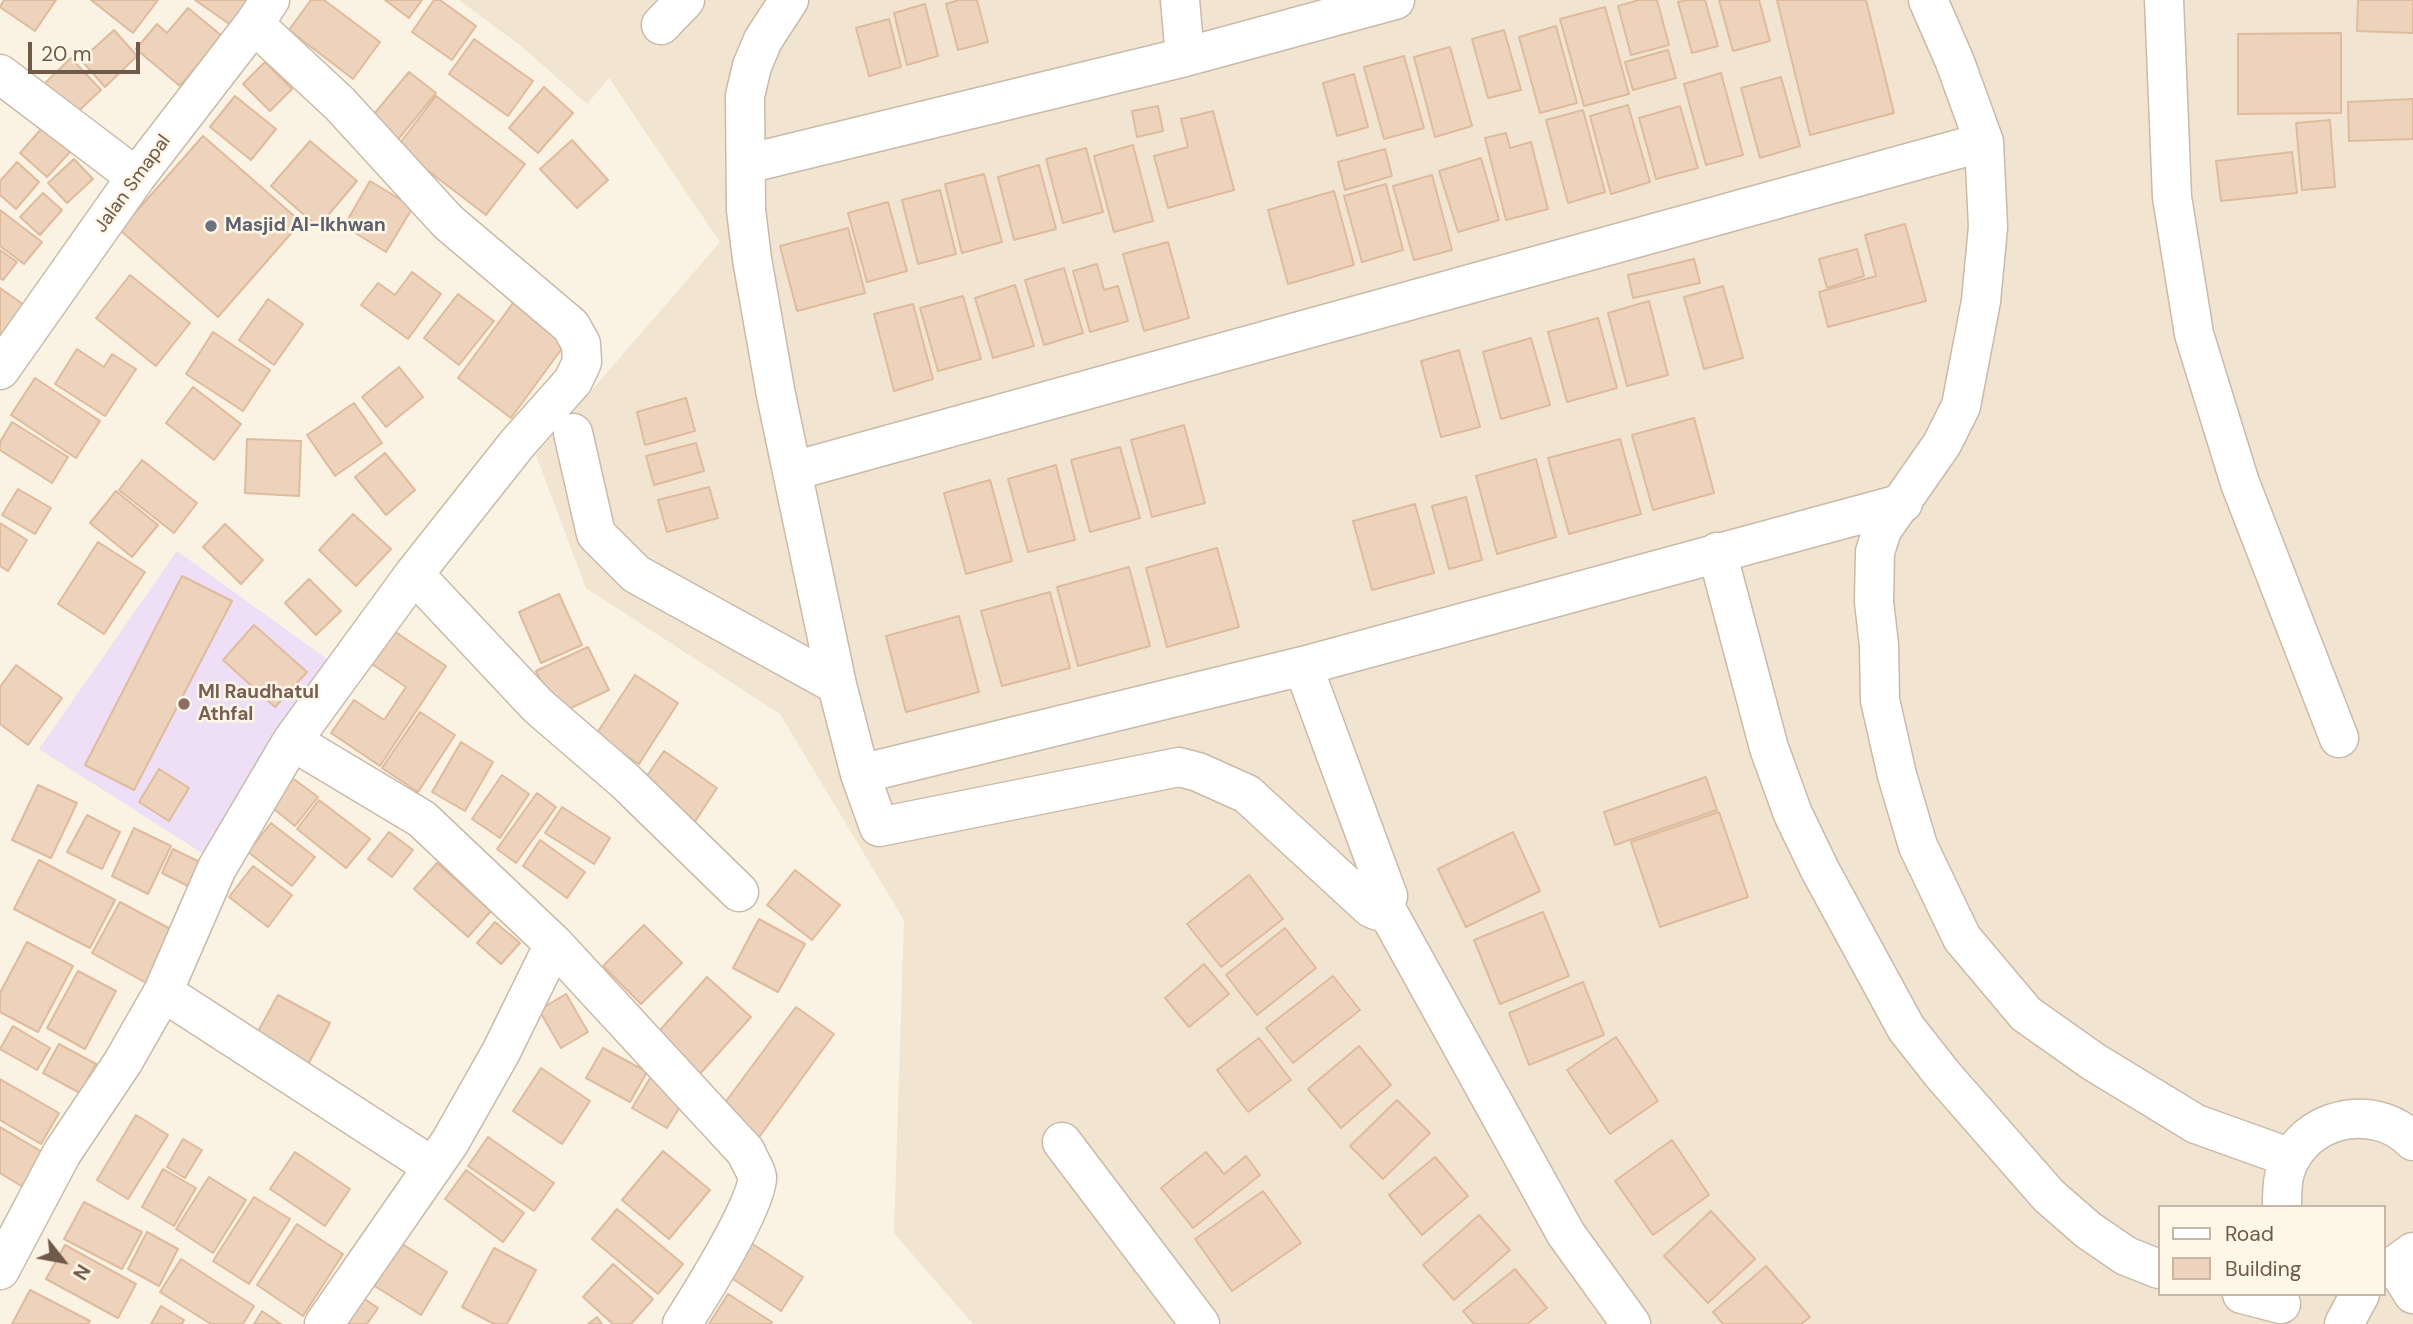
<!DOCTYPE html>
<style>
body{margin:0}
#map{position:relative;width:2413px;height:1324px;overflow:hidden;background:#faf2e2;font-family:"DM Sans",sans-serif}
canvas{display:block}
.legend{position:absolute;left:2158px;top:1205px;width:228px;height:91px;box-sizing:border-box;background:#fef6e7;border:2px solid #c5b8a8;margin:0;padding:9px 12px;list-style:none;font-size:21px;color:#6f5a4a}
.legend li{display:flex;align-items:center;gap:14px;height:35px}
.legend b{width:35px;border:2px solid #c5b8a8}
.north{position:absolute;left:28px;top:1226px;width:70px;height:70px;-webkit-text-stroke:5px #fef6e7;paint-order:stroke;rotate:121deg;font-size:19px;font-weight:700;line-height:28px;text-align:center;color:#6f5a4a}
.north::after{content:'';display:block;margin:auto;width:24px;height:32px;background:#6f5a4a;clip-path:polygon(50% 0,100% 100%,50% 72%,0 100%)}
.scale{position:absolute;left:28px;top:42px;width:112px;height:32px;box-sizing:border-box;border:4px solid #6f5a4a;border-top:0;padding-left:9px;font-size:21px;line-height:24px;white-space:nowrap;color:#6f5a4a;-webkit-text-stroke:5px #fef6e7;paint-order:stroke}
</style>
<div id="map">
<canvas width="2413" height="1324"></canvas>
<ul class="legend">
<li><b style="height:9px;background:#fff"></b>Road</li>
<li><b style="height:19px;background:#edd3bb"></b>Building</li>
</ul>
<div class="north">N</div>
<div class="scale">20 m</div>
</div>
<script>
const g = document.querySelector('canvas').getContext('2d');
g.lineJoin = 'round';
function paint(path, color) {
  g.fillStyle = color;
  g.fill(path, 'evenodd');
}
function strokePath(path, color, width, dash) {
  g.strokeStyle = color;
  g.lineWidth = width;
  g.lineCap = dash ? 'butt' : 'round';
  g.setLineDash(dash || []);
  g.stroke(path);
}
function label(font, color, halo, rows, align = 'center') {
  g.font = font + ' "DM Sans",sans-serif';
  g.lineWidth = 5;
  g.setLineDash([]);
  g.textBaseline = 'middle';
  g.strokeStyle = halo;
  g.fillStyle = color;
  for (const [text, x, y, turn = 0] of rows) {
    g.save();
    g.translate(x, y);
    g.rotate((+turn || 0) * Math.PI / 180);
    g.textAlign = isNaN(turn) ? turn : align;
    if (halo) g.strokeText(text, 0, 0);
    g.fillText(text, 0, 0);
    g.restore();
  }
}
paint(new Path2D(`
 M 459,0 L 2413,0 L 2413,1324 L 973,1324 L 894,1233 L 904,920 L 780,714 L 586,588 L 536,455 L 720,242 L 609,78 L 587,104 L 521,46 ZM 2159,1207 L 2383,1207 L 2383,1294 L 2159,1294 Z`), '#f1e4d1');
paint(new Path2D(`
 M 177,551 L 327,659 L 202,853 L 39,749 Z`), '#efdff6');
const building = new Path2D(`
 M 4,0 L 56,0 L 35,31 L 0,7 Z
 M 91,0 L 158,0 L 133,33 Z
 M 195,0 L 254,0 L 235,28 Z
 M 311,0 L 324,0 L 380,42 L 353,79 L 289,30 Z
 M 385,0 L 422,0 L 409,18 Z
 M 434,0 L 440,0 L 476,26 L 452,60 L 412,32 Z
 M 959,0 L 977,0 L 988,42 L 958,50 L 946,4 Z
 M 1639,0 L 1657,0 L 1669,45 L 1631,55 L 1618,6 Z
 M 1686,0 L 1705,0 L 1718,46 L 1692,53 L 1678,2 Z
 M 1719,0 L 1759,0 L 1770,41 L 1733,51 Z
 M 1777,0 L 1866,0 L 1894,113 L 1810,135 Z
 M 2358,0 L 2413,0 L 2413,33 L 2357,31 Z
 M 925,4 L 938,56 L 907,65 L 894,13 Z
 M 1605,7 L 1629,94 L 1584,106 L 1560,19 Z
 M 188,8 L 222,36 L 180,86 L 136,49 L 157,24 L 167,33 Z
 M 889,19 L 901,67 L 869,76 L 856,28 Z
 M 1556,26 L 1577,103 L 1540,113 L 1519,37 Z
 M 114,30 L 137,56 L 105,87 L 81,60 Z
 M 1504,30 L 1521,90 L 1488,98 L 1472,39 Z
 M 2341,33 L 2341,113 L 2238,114 L 2238,34 Z
 M 474,39 L 533,81 L 508,116 L 449,74 Z
 M 1450,47 L 1472,126 L 1435,137 L 1414,57 Z
 M 1668,50 L 1676,78 L 1633,90 L 1625,62 Z
 M 1404,56 L 1424,128 L 1384,139 L 1364,67 Z
 M 71,58 L 101,90 L 71,118 L 41,87 Z
 M 265,62 L 292,89 L 270,111 L 243,84 Z
 M 409,72 L 436,93 L 396,142 L 369,120 Z
 M 1721,73 L 1743,155 L 1706,165 L 1684,84 Z
 M 1354,74 L 1368,127 L 1337,136 L 1323,83 Z
 M 1781,77 L 1800,146 L 1760,158 L 1741,88 Z
 M 544,87 L 573,113 L 538,153 L 509,128 Z
 M 235,96 L 276,129 L 251,160 L 210,127 Z
 M 436,96 L 525,164 L 486,215 L 397,147 Z
 M 2413,99 L 2413,139 L 2349,141 L 2348,102 Z
 M 1628,105 L 1650,182 L 1611,194 L 1590,116 Z
 M 1158,106 L 1163,131 L 1137,137 L 1132,111 Z
 M 1680,106 L 1698,168 L 1656,179 L 1639,118 Z
 M 1583,110 L 1605,192 L 1568,203 L 1546,120 Z
 M 1213,111 L 1234,190 L 1168,208 L 1154,156 L 1188,147 L 1181,119 Z
 M 2330,120 L 2335,187 L 2302,190 L 2296,123 Z
 M 43,127 L 70,152 L 47,177 L 20,153 Z
 M 1506,133 L 1510,148 L 1531,142 L 1548,209 L 1506,220 L 1485,138 Z
 M 203,136 L 301,222 L 218,317 L 120,230 Z
 M 572,140 L 608,180 L 577,208 L 540,169 Z
 M 310,141 L 357,181 L 318,227 L 271,186 Z
 M 1133,145 L 1153,221 L 1114,232 L 1094,156 Z
 M 1086,148 L 1103,212 L 1063,223 L 1046,159 Z
 M 1385,149 L 1392,176 L 1345,190 L 1338,162 Z
 M 2292,152 L 2297,193 L 2221,201 L 2216,161 Z
 M 1481,158 L 1499,220 L 1458,232 L 1439,171 Z
 M 74,159 L 93,179 L 67,203 L 48,183 Z
 M 17,162 L 39,182 L 16,209 L 0,195 L 0,181 Z
 M 1039,165 L 1056,229 L 1014,240 L 998,177 Z
 M 984,174 L 1002,242 L 962,253 L 945,184 Z
 M 1432,175 L 1452,250 L 1414,260 L 1393,186 Z
 M 370,181 L 413,207 L 386,252 L 344,226 Z
 M 1386,184 L 1403,250 L 1362,262 L 1344,196 Z
 M 940,190 L 956,254 L 918,264 L 902,200 Z
 M 1334,191 L 1354,265 L 1288,284 L 1268,210 Z
 M 43,193 L 62,210 L 40,235 L 20,217 Z
 M 888,202 L 907,271 L 867,282 L 848,213 Z
 M 0,210 L 42,242 L 24,264 L 0,246 Z
 M 1905,224 L 1926,301 L 1828,327 L 1819,292 L 1876,276 L 1865,235 Z
 M 848,228 L 865,293 L 797,311 L 780,246 Z
 M 1168,242 L 1189,318 L 1144,331 L 1123,254 Z
 M 1857,249 L 1864,276 L 1827,288 L 1819,259 Z
 M 0,250 L 17,262 L 3,280 L 0,278 Z
 M 1694,259 L 1700,283 L 1633,298 L 1628,275 Z
 M 1097,264 L 1104,290 L 1118,286 L 1128,321 L 1090,332 L 1073,271 Z
 M 1064,268 L 1083,333 L 1044,345 L 1025,280 Z
 M 412,272 L 441,294 L 408,339 L 361,305 L 378,283 L 395,295 Z
 M 130,275 L 190,323 L 156,366 L 96,318 Z
 M 1015,285 L 1034,346 L 993,358 L 975,298 Z
 M 1723,286 L 1743,358 L 1704,369 L 1684,297 Z
 M 0,288 L 27,307 L 0,344 Z
 M 458,294 L 494,321 L 459,365 L 424,338 Z
 M 963,296 L 981,359 L 938,371 L 920,308 Z
 M 268,299 L 303,324 L 274,365 L 239,340 Z
 M 1649,301 L 1668,375 L 1627,386 L 1608,313 Z
 M 513,303 L 566,343 L 511,418 L 458,378 Z
 M 913,304 L 933,379 L 894,391 L 874,314 Z
 M 1598,318 L 1617,388 L 1567,402 L 1548,332 Z
 M 213,332 L 270,370 L 243,411 L 186,374 Z
 M 1531,338 L 1550,405 L 1501,419 L 1483,352 Z
 M 77,349 L 104,367 L 112,354 L 136,369 L 105,416 L 55,384 Z
 M 1459,350 L 1480,427 L 1441,437 L 1421,361 Z
 M 399,367 L 423,397 L 386,427 L 362,397 Z
 M 35,378 L 100,421 L 76,458 L 11,415 Z
 M 193,387 L 241,424 L 214,460 L 166,423 Z
 M 686,398 L 695,431 L 645,445 L 637,412 Z
 M 354,403 L 382,443 L 335,476 L 307,435 Z
 M 1694,418 L 1714,493 L 1653,510 L 1632,435 Z
 M 12,422 L 68,457 L 52,483 L 0,450 L 0,442 Z
 M 1184,425 L 1205,503 L 1152,517 L 1131,440 Z
 M 247,439 L 301,441 L 299,496 L 245,493 Z
 M 1620,439 L 1641,514 L 1569,534 L 1548,458 Z
 M 696,443 L 704,471 L 654,485 L 646,456 Z
 M 1120,447 L 1140,518 L 1090,532 L 1071,460 Z
 M 385,453 L 415,490 L 386,515 L 355,477 Z
 M 1536,459 L 1556,537 L 1497,554 L 1476,476 Z
 M 142,460 L 197,503 L 174,533 L 119,490 Z
 M 1056,465 L 1075,540 L 1028,552 L 1008,479 Z
 M 990,480 L 1012,561 L 966,574 L 944,493 Z
 M 709,487 L 718,518 L 667,532 L 658,500 Z
 M 18,489 L 51,508 L 35,534 L 2,515 Z
 M 116,491 L 158,525 L 132,557 L 90,523 Z
 M 1466,497 L 1482,560 L 1449,569 L 1432,506 Z
 M 1415,504 L 1434,573 L 1372,590 L 1353,521 Z
 M 353,514 L 391,549 L 356,586 L 319,550 Z
 M 0,523 L 27,540 L 8,571 L 0,566 Z
 M 225,524 L 263,560 L 241,584 L 203,547 Z
 M 98,542 L 145,572 L 104,634 L 58,604 Z
 M 1217,548 L 1239,627 L 1167,647 L 1146,568 Z
 M 1129,567 L 1150,646 L 1078,666 L 1057,587 Z
 M 182,576 L 232,601 L 134,790 L 85,765 Z
 M 309,579 L 341,611 L 316,635 L 285,603 Z
 M 1050,592 L 1070,668 L 1002,686 L 981,611 Z
 M 559,594 L 582,645 L 541,663 L 519,612 Z
 M 959,616 L 979,692 L 906,712 L 886,636 Z
 M 254,625 L 307,672 L 275,707 L 223,660 Z
 M 394,631 L 446,666 L 380,766 L 331,733 L 354,700 L 384,720 L 406,687 L 372,664 Z
 M 588,647 L 609,690 L 556,715 L 536,671 Z
 M 16,665 L 62,698 L 28,745 L 0,724 L 0,687 Z
 M 635,675 L 678,703 L 639,764 L 595,736 Z
 M 420,712 L 455,735 L 418,792 L 382,768 Z
 M 461,742 L 493,762 L 465,811 L 432,792 Z
 M 664,751 L 717,788 L 692,826 L 638,789 Z
 M 159,769 L 189,788 L 169,821 L 139,802 Z
 M 502,775 L 529,794 L 500,838 L 472,819 Z
 M 291,777 L 318,797 L 295,826 L 269,805 Z
 M 1706,777 L 1717,810 L 1615,845 L 1604,812 Z
 M 38,785 L 77,803 L 51,858 L 12,840 Z
 M 537,793 L 556,807 L 516,863 L 497,849 Z
 M 319,800 L 370,839 L 346,868 L 297,829 Z
 M 562,807 L 610,838 L 594,864 L 545,833 Z
 M 1719,812 L 1748,897 L 1660,927 L 1631,842 Z
 M 87,815 L 120,832 L 102,869 L 67,852 Z
 M 271,823 L 315,857 L 292,886 L 248,852 Z
 M 134,828 L 171,846 L 148,894 L 112,876 Z
 M 389,832 L 413,850 L 392,877 L 368,859 Z
 M 1513,832 L 1540,891 L 1466,927 L 1438,869 Z
 M 540,840 L 585,872 L 567,898 L 523,866 Z
 M 173,849 L 208,866 L 196,890 L 162,873 Z
 M 39,860 L 115,900 L 90,948 L 14,909 Z
 M 437,863 L 491,911 L 468,937 L 414,889 Z
 M 253,866 L 292,895 L 268,927 L 229,897 Z
 M 795,870 L 840,905 L 812,940 L 767,905 Z
 M 1249,875 L 1283,919 L 1221,967 L 1187,924 Z
 M 120,902 L 176,932 L 148,984 L 92,953 Z
 M 1543,912 L 1569,976 L 1500,1004 L 1474,940 Z
 M 759,919 L 805,944 L 778,992 L 733,968 Z
 M 495,922 L 520,943 L 501,964 L 477,943 Z
 M 644,925 L 682,963 L 641,1004 L 603,966 Z
 M 1285,928 L 1316,968 L 1257,1015 L 1226,975 Z
 M 27,942 L 73,966 L 38,1032 L 0,1012 L 0,993 Z
 M 1204,964 L 1229,994 L 1189,1027 L 1165,998 Z
 M 78,971 L 116,991 L 85,1049 L 47,1028 Z
 M 1333,976 L 1360,1010 L 1293,1063 L 1266,1028 Z
 M 707,977 L 751,1017 L 698,1076 L 654,1037 Z
 M 1583,982 L 1604,1035 L 1529,1065 L 1509,1013 Z
 M 566,994 L 588,1032 L 561,1048 L 539,1010 Z
 M 278,995 L 330,1023 L 304,1072 L 251,1044 Z
 M 796,1007 L 834,1034 L 757,1140 L 718,1112 Z
 M 13,1026 L 50,1048 L 37,1070 L 0,1049 Z
 M 1616,1037 L 1658,1101 L 1610,1134 L 1567,1070 Z
 M 1259,1038 L 1291,1080 L 1248,1112 L 1217,1070 Z
 M 59,1044 L 96,1064 L 80,1093 L 43,1073 Z
 M 1359,1046 L 1391,1085 L 1341,1128 L 1308,1089 Z
 M 603,1048 L 647,1072 L 630,1102 L 586,1078 Z
 M 541,1068 L 590,1101 L 562,1144 L 513,1111 Z
 M 652,1075 L 687,1095 L 667,1128 L 632,1108 Z
 M 0,1079 L 59,1113 L 41,1144 L 0,1120 Z
 M 1397,1100 L 1430,1133 L 1383,1179 L 1350,1146 Z
 M 136,1115 L 168,1135 L 128,1199 L 97,1180 Z
 M 0,1127 L 44,1153 L 23,1187 L 0,1173 Z
 M 488,1137 L 554,1183 L 534,1211 L 468,1166 Z
 M 183,1139 L 202,1150 L 185,1178 L 167,1167 Z
 M 1672,1140 L 1709,1195 L 1653,1235 L 1615,1181 Z
 M 663,1151 L 710,1190 L 669,1239 L 622,1200 Z
 M 295,1152 L 350,1189 L 325,1226 L 270,1189 Z
 M 1206,1152 L 1224,1174 L 1246,1156 L 1260,1175 L 1193,1228 L 1161,1188 Z
 M 1435,1157 L 1468,1196 L 1422,1235 L 1389,1195 Z
 M 163,1169 L 196,1188 L 174,1226 L 142,1207 Z
 M 466,1170 L 524,1213 L 503,1242 L 445,1199 Z
 M 209,1177 L 246,1200 L 213,1253 L 176,1229 Z
 M 1263,1191 L 1301,1243 L 1232,1291 L 1195,1239 Z
 M 254,1197 L 290,1219 L 249,1284 L 213,1261 Z
 M 84,1202 L 142,1232 L 122,1269 L 64,1239 Z
 M 617,1209 L 683,1264 L 658,1294 L 592,1239 Z
 M 1711,1211 L 1755,1259 L 1708,1303 L 1664,1256 Z
 M 1479,1215 L 1510,1250 L 1454,1300 L 1423,1265 Z
 M 297,1224 L 343,1254 L 303,1316 L 257,1285 Z
 M 147,1232 L 178,1249 L 159,1286 L 128,1269 Z
 M 399,1242 L 447,1272 L 421,1315 L 373,1285 Z
 M 751,1243 L 803,1277 L 781,1311 L 730,1277 Z
 M 65,1245 L 136,1284 L 118,1318 L 46,1279 Z
 M 494,1248 L 536,1270 L 507,1324 L 494,1324 L 462,1307 Z
 M 181,1259 L 254,1306 L 243,1324 L 211,1324 L 160,1292 Z
 M 613,1264 L 653,1299 L 631,1324 L 613,1324 L 583,1297 Z
 M 1766,1266 L 1810,1317 L 1801,1324 L 1723,1324 L 1713,1312 Z
 M 1515,1269 L 1547,1308 L 1527,1324 L 1474,1324 L 1463,1311 Z
 M 30,1290 L 90,1321 L 88,1324 L 12,1324 Z
 M 357,1294 L 378,1308 L 367,1324 L 336,1324 Z
 M 728,1294 L 772,1322 L 771,1324 L 709,1324 Z
 M 161,1306 L 184,1320 L 182,1324 L 151,1324 Z
 M 262,1311 L 281,1324 L 254,1324 Z
 M 597,1317 L 602,1324 L 588,1324 Z`);
paint(building, '#edd3bb');
strokePath(building, '#dfbb9d', 2);
const street = new Path2D(`
 M 789,0 L 763,40 L 752,66 L 745,96 L 746,210 L 752,259 L 776,395 L 837,685 L 860,774 L 879,827 L 1179,767 L 1198,772 L 1247,794 L 1371,908 L 1378,911 L 1385,907 L 1566,1234 L 1631,1324
 M 1180,0 L 1185,57
 M 1928,0 L 1955,62 L 1984,142 L 1988,227 L 1981,301 L 1961,406 L 1942,444 L 1882,530 L 1875,552 L 1874,602 L 1879,645 L 1880,700 L 1897,775 L 1918,846 L 1962,938 L 2026,1014 L 2094,1062 L 2196,1124 L 2291,1158
 M 2164,0 L 2172,197 L 2194,334 L 2240,483 L 2339,738
 M 661,25 L 685,0
 M 0,74 L 136,177
 M 746,164 L 1185,57 L 1395,0
 M 0,370 L 136,177 L 254,24 L 270,0
 M 573,433 L 596,534 L 636,574 L 837,685
 M 793,471 L 1984,142
 M 1717,552 L 1769,748 L 1793,814 L 1820,870 L 1906,1028 L 1943,1075 L 2049,1196 L 2088,1230 L 2126,1256 L 2159,1269
 M 414,574 L 538,706 L 624,780 L 739,892
 M 1303,666 L 1388,896 L 1385,907
 M 292,741 L 422,819 L 554,944 L 746,1152 C 749,1160 756,1170 757,1177 C 759,1202 698,1299 682,1324
 M 860,774 L 1303,666 L 1903,503
 M 163,992 L 433,1167
 M 1062,1142 L 1200,1324
 M 2282,1207 C 2282,1190 2282,1173 2291,1158 C 2315,1114 2378,1105 2413,1141
 M 2395,1265 L 2413,1294
 M 2383,1269 L 2395,1265 L 2413,1252
 M 0,1270 L 62,1153 L 123,1062 L 163,992 L 217,868 L 292,741 L 414,574 L 517,444 L 573,381 L 582,362 L 581,344 L 571,326 L 448,222 L 340,104 L 254,24
 M 2242,1294 L 2281,1304
 M 324,1324 L 450,1142 L 501,1052 L 554,944
 M 2344,1324 L 2360,1294`);
strokePath(street, '#c9baa9', 41);
strokePath(street, '#fff', 38);
for (const [x, y, r, color] of [
 [211,226,7,"#6b7280"],
 [184,704,7,"#8d6e63"]
]) {
  const dot = new Path2D();
  dot.arc(x, y, r, 0, 2 * Math.PI);
  g.fillStyle = color;
  g.fill(dot);
  strokePath(dot, '#fef6e7', 2.5);
}
label('19px', '#6f5a4a', '#fef6e7', [
 ["Jalan Smapal",133,184,-54]
]);
label('bold 19px', '#5b616d', '#fef6e7', [
 ["Masjid Al-Ikhwan",225,226]
], 'left');
label('bold 19px', '#785e54', '#fef6e7', [
 ["MI Raudhatul",198,693],
 ["Athfal",198,715]
], 'left');
</script>
